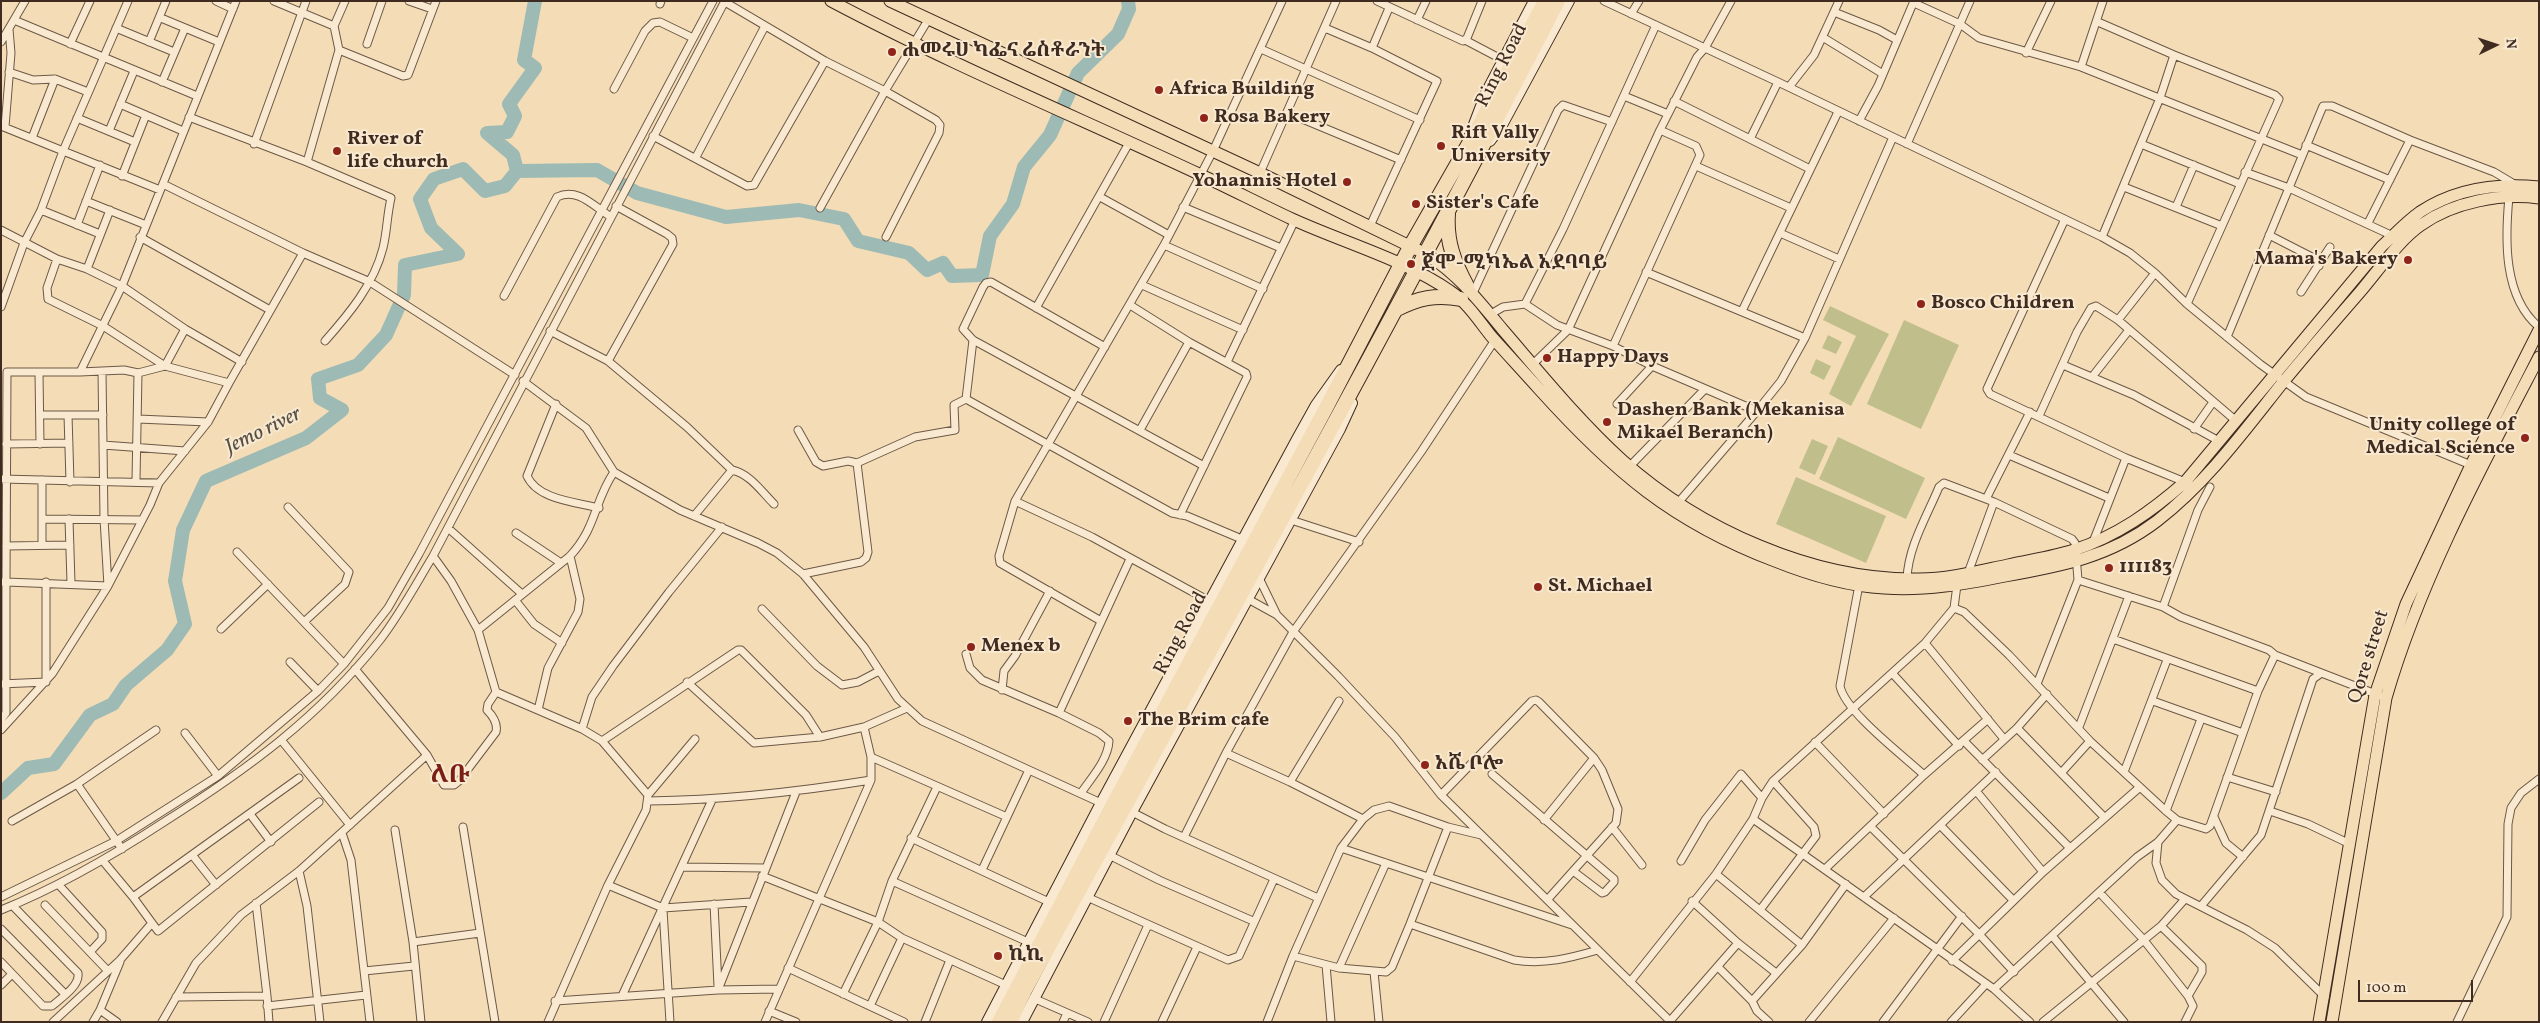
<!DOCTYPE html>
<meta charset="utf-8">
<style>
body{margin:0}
#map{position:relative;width:2540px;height:1023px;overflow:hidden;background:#f4ddb6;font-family:Vollkorn,serif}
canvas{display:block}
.frame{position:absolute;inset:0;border:2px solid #3f2b20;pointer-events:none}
.north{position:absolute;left:2470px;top:20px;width:50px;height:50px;-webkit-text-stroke:4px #f8e9d0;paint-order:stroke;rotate:86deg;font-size:14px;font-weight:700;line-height:20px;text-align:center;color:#3f2b20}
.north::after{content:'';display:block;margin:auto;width:18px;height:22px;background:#3f2b20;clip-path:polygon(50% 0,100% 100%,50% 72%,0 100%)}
.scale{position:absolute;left:2358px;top:980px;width:115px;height:22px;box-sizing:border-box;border:2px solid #3f2b20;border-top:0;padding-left:6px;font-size:15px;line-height:18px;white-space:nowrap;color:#3f2b20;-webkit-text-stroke:4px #f8e9d0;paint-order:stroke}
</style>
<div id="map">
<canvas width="2540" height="1023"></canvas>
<div class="frame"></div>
<div class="north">N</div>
<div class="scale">100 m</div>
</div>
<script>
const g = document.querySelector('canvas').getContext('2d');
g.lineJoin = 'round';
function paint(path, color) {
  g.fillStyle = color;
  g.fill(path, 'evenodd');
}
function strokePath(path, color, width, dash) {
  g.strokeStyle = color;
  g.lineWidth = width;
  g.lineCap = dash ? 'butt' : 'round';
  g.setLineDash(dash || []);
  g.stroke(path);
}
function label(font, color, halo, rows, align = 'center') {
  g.font = font + ' Vollkorn,"Noto Serif Ethiopic",serif';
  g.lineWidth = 4;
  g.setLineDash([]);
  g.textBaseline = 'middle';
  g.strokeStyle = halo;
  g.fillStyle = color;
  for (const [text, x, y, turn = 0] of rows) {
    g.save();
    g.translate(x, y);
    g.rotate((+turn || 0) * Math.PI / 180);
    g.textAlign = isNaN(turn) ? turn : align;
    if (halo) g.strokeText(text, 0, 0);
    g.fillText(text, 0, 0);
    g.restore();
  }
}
paint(new Path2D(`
 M 1830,306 L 1889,334 L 1851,406 L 1829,394 L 1856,336 L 1823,320 Z
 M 1904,320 L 1959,345 L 1921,429 L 1867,404 Z
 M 1828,335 L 1842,342 L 1836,354 L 1822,348 Z
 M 1816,359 L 1831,366 L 1824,380 L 1810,373 Z
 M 1838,437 L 1925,478 L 1906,519 L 1819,479 Z
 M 1812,439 L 1828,446 L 1815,475 L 1799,468 Z
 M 1796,477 L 1886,516 L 1866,563 L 1776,524 Z`), '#c0bf8b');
strokePath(new Path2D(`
 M 517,171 L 597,170 L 637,193 L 726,217 L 799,210 L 844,219 L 858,241 L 909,253 L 927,270 L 943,263 L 952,276 L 982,275 L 990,236 L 1013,204 L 1024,167 L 1050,135 L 1078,73 L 1118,34 L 1129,9 L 1128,1
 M 1,793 L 28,768 L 54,764 L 90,715 L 113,704 L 126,685 L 167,650 L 185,624 L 175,581 L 183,530 L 206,481 L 306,438 L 342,410 L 320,398 L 318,379 L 358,365 L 386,335 L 404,295 L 405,265 L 458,254 L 431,228 L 420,199 L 434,179 L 463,169 L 485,191 L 505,186 L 517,171 L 513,155 L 487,133 L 507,132 L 515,116 L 509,104 L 535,68 L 524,60 L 535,1`), '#9dbbb4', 14);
const street = new Path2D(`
 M 216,1 L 233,9
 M 274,1 L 334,26
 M 409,1 L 432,9
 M 1377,1 L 1463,41 L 1467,38 L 1482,1
 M 1604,1 L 1778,82 L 2102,237 L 2130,253 L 2155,273 L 2187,304 L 2260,364 L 2306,397 L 2471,465
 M 725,2 L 825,61 L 885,91 L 936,120 L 940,125 L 939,133 L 886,237
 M 1914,3 L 1960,24 L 1979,38 L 2081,67 L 2302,155
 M 660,4 L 661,1
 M 1834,12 L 1879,30 L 1897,40
 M 1631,14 L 1639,1
 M 161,18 L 219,42
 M 14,20 L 197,96
 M 1417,20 L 1426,1
 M 2098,22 L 2174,55 L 2275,95 L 2279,99 L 2187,304
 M 116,28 L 174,52
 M 1325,28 L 1372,48 L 1437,81 L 1370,226
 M 1824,38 L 1883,74
 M 1465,40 L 1503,60
 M 1,42 L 25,1
 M 149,42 L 166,1
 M 70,44 L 90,1
 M 367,44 L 382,1
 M 1372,48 L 1389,8
 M 1261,49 L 1420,120
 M 339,50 L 403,76 L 408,75 L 436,1
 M 2026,53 L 2051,1
 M 2081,67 L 2103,1
 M 9,72 L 33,80 L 55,79 L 88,92
 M 162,82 L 185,28
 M 1789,87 L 1814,55 L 1839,1
 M 614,89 L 645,31 L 653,23 L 660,22 L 693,38
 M 1624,96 L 1668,114
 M 1674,101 L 1810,169
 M 120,104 L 183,131
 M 1288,113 L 1401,160
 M 189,117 L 307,162 L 391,198 C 387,215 387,232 383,248 C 374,284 349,314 325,341
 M 77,118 L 135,142
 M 1859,121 L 1878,86 L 1914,1
 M 1,126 L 160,190
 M 5,127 L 11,53 L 9,29
 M 109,131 L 134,71
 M 653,136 L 747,186 L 754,185 L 825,61
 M 32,138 L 55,79
 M 1750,139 L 1778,82
 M 254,144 L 306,1
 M 1907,144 L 1970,1
 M 2141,144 L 2240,184
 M 2306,145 L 2390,180
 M 696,157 L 765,26
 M 307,162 L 339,50 L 334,26 L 345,1
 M 1696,166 L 1791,208
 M 2245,172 L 2289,188 L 2393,236
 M 1260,173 L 1336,1
 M 122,176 L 146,115
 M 163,184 L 303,253 L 370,282 L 515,375
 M 2124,187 L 2222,226
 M 1100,197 L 1169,235
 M 2509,197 C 2505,239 2503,297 2539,327
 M 86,201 L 146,225
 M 1183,207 L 1281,248
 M 2176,207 L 2194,165
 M 820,208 L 885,91 L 928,20
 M 41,210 L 100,234
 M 2065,219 L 1987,389 L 1990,394 L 2126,458 L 2185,482
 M 2368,223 L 2410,140
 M 77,225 L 100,165
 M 1,230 L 57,259 L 87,269 L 122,286 L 185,329 L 242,362
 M 1780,233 L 1839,259
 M 2269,235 L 2312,257 L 2319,266
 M 140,237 L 270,310
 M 2102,237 L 2160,98 L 2174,55
 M 1164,245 L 1263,289
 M 57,259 L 47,288 L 48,299 L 103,326 L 165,366 L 185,329
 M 87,269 L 110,210
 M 1646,272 L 1805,338
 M 1142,285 L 1243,330
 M 2301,292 L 2330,247
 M 1473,293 L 1558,110 L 1563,105 L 1612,122
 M 504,296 L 557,197 C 578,187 593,206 611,217
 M 1525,304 L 1563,229 L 1656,25
 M 1130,305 L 1189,342 L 1246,373 L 1247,377 L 1180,515
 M 1,307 L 24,243 L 41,210 L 63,151 L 128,1
 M 1036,308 L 1129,143
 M 1742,311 L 1838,112
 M 1491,314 L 1503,307 L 1525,304 L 1557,325 L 1613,346 L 1652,366 L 1757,411 L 1781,381 L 1805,338 L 1893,137
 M 2118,320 L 2155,273
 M 550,331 L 608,361 L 687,427 L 732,470 C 750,474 761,491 774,504
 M 2227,337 L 2323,106 L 2332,106 L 2410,140 L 2494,172 L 2516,185
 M 1613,346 L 1700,155 L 1696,146 L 1660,130
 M 1105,347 L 991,282 L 986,283 L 983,287 L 963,329 L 973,340 L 1204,466
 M 608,361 L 673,244 L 672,238 L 667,234 L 616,206
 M 1227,362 L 1295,220
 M 1533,364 L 1568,330 L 1660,130 L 1697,57 L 1705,48 L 1731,1
 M 2063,365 L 2134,395 L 2219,441
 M 39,372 L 40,444
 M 80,372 L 124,370 L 138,373 L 165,366 L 229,383 L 208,422 L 159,483 L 150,505 L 108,586 L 6,582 L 7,372 L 80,372 L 122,286 L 236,1
 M 2092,377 L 2129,330
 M 523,381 L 586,428 L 614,472 L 680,510 L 758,543 L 777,553 L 803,574 L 864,647 L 898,699 L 922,721 L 1101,803
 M 229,383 L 303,253
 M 966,399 L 973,340
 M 556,404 L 527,476 C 538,500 576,502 599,508
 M 1617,404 L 1652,366
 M 40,415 L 103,415
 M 68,415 L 70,482
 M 2039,416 L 2077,332 L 2091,308 L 2096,306 L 2118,320 L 2235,420
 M 138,419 L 208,422
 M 2194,429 L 2213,402
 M 798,430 L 816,462 L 823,466 L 848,461 L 857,463 L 868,552 L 866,558 L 861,562 L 803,574
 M 1140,430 L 1189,342
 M 6,444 L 69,443
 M 103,445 L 185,451
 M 2009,455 L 2109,498
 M 857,463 L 915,437 L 955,430 L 954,405 L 966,399 L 1172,513 L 1187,516 L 1244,540
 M 1630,466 L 1705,389
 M 2,479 L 159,483
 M 42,480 L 42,545
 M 136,481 L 138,373
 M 1986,499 L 2030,412
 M 1015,501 L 1092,537 L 1211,602
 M 1677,504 L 1757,411
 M 288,507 L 349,572 L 345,584 L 304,622
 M 694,516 L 732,470
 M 42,519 L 142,520
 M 69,519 L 71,583
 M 1291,520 L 1359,542
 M 448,528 L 522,594
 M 516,533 L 561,563
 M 2093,542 L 2126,458
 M 6,546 L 70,545
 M 237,552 L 344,664
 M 433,556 L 451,581 L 478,630 L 496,692 L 582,729 L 602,741 L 648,795 L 646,810 L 608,885 L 548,1022
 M 1968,573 L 1994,502
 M 1259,578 L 1277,615
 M 1907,579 C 1908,547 1927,516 1939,487 L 1944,483 L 1994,502 L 2072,539 L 2075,543 L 2078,580 L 2037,684
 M 2078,580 L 2163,607 L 2181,617 L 2269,650 L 2275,655 L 2386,698
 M 1,582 L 6,582 L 6,713 L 1,720
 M 1859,585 L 1840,686 C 1845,712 1904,756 1924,775
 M 1248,599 L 1277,615 L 1338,676 L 1395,737 L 1441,795 L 1671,1022
 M 515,600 L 534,624 L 562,643
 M 2163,607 L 2198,510 L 2210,487
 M 1954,608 L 1964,612 L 2009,655 L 2090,741 L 2166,811 L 2177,820 L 2206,829 L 2210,826 L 2258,691 L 2275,655
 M 762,609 L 817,666 L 842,685 L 858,682 L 879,671
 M 1101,621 L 1000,563 L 999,556 L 1015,501 L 1164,245 L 1213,151 L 1282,1
 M 221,629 L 268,584
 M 478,630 L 570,556 C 597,527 594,501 614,472
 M 2113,639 L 2258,691
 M 1925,643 L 2004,739
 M 966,654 L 970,668 L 982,680 L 1059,713 L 1099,733 L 1109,741 C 1108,760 1091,778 1081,793
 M 290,662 L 318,691
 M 1892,673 L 1959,746
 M 687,682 L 754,743 L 820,737 L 864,727 L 907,708
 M 1,684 L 46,682 L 46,582
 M 1002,690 L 1004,671 L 1015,656 L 1050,591
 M 2153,701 L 2243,733
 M 538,710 L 548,668 L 578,612 L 580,599 L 570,556
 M 1059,713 L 1130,559
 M 2079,727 L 2129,596
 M 2017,728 L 2104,817
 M 582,729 L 592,697 L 613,666 L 669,592 L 722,527
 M 1,730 L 52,674 L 108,586 L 104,519 L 102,371
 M 185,733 L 218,776
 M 282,741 L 350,825
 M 602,741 L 738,650 L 741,650 L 806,715 L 820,737
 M 1964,741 L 2069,847
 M 1815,742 L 1884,814
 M 1226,753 L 1290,782 L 1363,819
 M 427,755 L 444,785 L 454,785 L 459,781 L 496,732 C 498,723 493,716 487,710 L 488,704 L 496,692
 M 871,757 L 1007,817
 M 1982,760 L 2017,728 L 2047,694
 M 2062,772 L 2090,741
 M 2124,772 L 2167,660
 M 1492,774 L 1614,879 L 1614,882 L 1605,892 L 1602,893 L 1573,871
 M 2227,777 L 2276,792
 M 1290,782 L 1339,701
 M 77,784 L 122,849
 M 1977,792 L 2043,872
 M 648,795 L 695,739
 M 1441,795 L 1532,701 L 1536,700 L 1539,702 L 1594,758 L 1602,770 L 1618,809 L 1616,823 L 1548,899
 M 648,801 C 724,800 797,792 871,780
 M 2166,811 L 2201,719
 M 2270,811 L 2308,824 L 2350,844
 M 1132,812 L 1165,829 L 1318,898
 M 250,814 L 271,842
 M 2214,817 L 2226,843 L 2243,857
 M 1753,819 L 1994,989 L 2030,1022
 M 1544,820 L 1594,758
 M 12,821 L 77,784 L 156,730
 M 1940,825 L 2013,900
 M 463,827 L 495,1022
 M 1612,827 L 1642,865
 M 1871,827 L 1979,934 L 2014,972
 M 395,830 L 413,942 L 421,1022
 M 342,833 L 351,860 L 370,1022
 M 1184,837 L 1226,753 L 1293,632 L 1421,452 L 1495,340
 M 911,838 L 1049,902
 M 2158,842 L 2156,863 L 2162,880 L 2176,894 L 2247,930 L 2275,948 L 2325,997
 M 1341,848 L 1572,925
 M 1109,855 L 1159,880 L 1253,921
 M 193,856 L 216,885
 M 103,861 L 133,897
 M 1681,861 L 1705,820 L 1741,774 L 1762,798
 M 682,867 L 765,868
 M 1825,869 L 1924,775 L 1988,719
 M 982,870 L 1029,770
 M 299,871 L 307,906 L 320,1022
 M 1716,874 L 1802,945
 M 762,876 L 878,922 L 902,938 L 1006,985
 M 892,881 L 1028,942
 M 58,884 L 102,932 L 102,939 L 90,952
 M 608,885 L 663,908 L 751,902
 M 2099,892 L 2143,939 L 2188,996
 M 1865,896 L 1996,772
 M 1,897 L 116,841 L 218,776 L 318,691 L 344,664 L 388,608 L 419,554 L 713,1
 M 1087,897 L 1228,960 L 1239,956 L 1274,879
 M 1692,901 L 1738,943 L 1776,973
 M 256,903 L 267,996
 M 714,904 L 718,986
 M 45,905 L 107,970
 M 2201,906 L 2261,835 L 2313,679 L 2320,674
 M 1,910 C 59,887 112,856 164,822 C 248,769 318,718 380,640 C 400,614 416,584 433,556 L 725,1
 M 663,910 L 670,1022
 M 1760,910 L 1816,836 L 1814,827 L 1773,781
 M 152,923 L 133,897 L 299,778
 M 1410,924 L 1514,960 C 1544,965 1570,958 1598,950
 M 2161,926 L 2202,966 L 2202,972 L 2188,996 L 2193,1006 L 2185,1022
 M 1,929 L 65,994
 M 2053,937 L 2124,1022
 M 413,942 L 480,933
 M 1293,956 L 1339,968 L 1386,972 L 1392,967 L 1410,924 L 1448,827
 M 1952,961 L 2043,872 L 2140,787
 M 1,962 L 43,1006 L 52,1006 C 61,998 80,986 78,973 L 13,906
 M 1326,965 L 1331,1022
 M 1718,967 L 1752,1001 L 1757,1011 L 1769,1022
 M 788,968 L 904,1022
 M 1339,968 L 1386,863
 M 364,971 L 414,966
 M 1374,972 L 1379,1022
 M 1630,982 L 1716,874 L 1753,819 L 1762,798 L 1773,781 L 1925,643 L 1954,608 L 1957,585
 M 1,985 L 12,974
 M 1994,989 L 2137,857 L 2158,842 L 2177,820
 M 718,990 L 796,792
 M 843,994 L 878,922 L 892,881 L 937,787
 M 622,996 L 712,800
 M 176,997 L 267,996 L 269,1022
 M 1033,998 L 1088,1022
 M 555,1001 L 718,990 L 778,989
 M 1752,1001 L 1802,945 L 1846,884
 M 267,1006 L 366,995
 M 870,1006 L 902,938
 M 100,1010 L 120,962
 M 769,1011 L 796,1022
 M 1670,1021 L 1738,943
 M 53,1022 L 120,960 L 152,923 L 158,931 L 319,802
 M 93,1022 L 100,1010 L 117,1022
 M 162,1022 L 196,963 L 241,915 L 299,871 L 427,755 L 355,669
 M 765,1022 L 871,780 L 871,757 L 864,727
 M 925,1022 L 950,960
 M 1063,1022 L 1067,1013
 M 1104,1022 L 1148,925
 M 1162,1022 L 1197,947
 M 1267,1022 L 1293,956 L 1341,848 L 1363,819 L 1374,810 L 1389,806 L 1448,827 L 1481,835
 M 1809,1022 L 1894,918
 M 1883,1022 L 1962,916
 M 1951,1022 L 1986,984
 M 2043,1022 L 2161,926 L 2185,899
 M 2457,1022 L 2507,917 L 2508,824 L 2511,808 L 2521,793 L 2539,779`);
const secondary = new Path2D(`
 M 1470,135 L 1486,93 L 1534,1
 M 1490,141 L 1502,125 L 1569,1
 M 987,1022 L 1101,803 L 1297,439 L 1316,405 L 1341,370
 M 1022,1022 L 1132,812 L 1340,429 L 1352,403`);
const primary = new Path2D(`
 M 831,1 C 952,65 1077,117 1201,175 C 1231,189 1262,205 1292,219 C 1342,242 1406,260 1450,291 C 1467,302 1479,321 1491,336 C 1507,354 1523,371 1539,389 C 1612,470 1672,522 1775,561 C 1810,575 1847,586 1884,588 C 1925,591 1965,584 2005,576 C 2061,566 2110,557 2157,521 C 2206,483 2242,434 2280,386 C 2306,354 2333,323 2360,292 C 2378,271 2399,240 2421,225 C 2453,202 2501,193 2539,198
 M 890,1 L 1260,173 L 1426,254 C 1458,274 1479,301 1503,330 C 1541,374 1579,421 1622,460 C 1699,529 1814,581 1919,579 C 1949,579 1979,571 2008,565 C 2030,560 2053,557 2074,550 C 2117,536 2152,511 2185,482 L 2382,246 C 2394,235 2406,222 2420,212 C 2455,189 2498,183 2539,187
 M 2319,1022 L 2375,695 L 2406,604 L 2471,465 L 2539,330
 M 2332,1022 L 2386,698 C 2420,580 2482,466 2539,357`);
const highway = new Path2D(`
 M 1448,214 C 1446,241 1454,262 1467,286
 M 1395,310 C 1418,298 1436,294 1461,299
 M 999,1022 L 1116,799 L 1326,408 L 1410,247 L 1475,133 L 1545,1
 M 1010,1022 L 1024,992 C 1203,662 1386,335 1558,1`);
strokePath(street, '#6c5846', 9);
strokePath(secondary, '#3f2b20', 12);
strokePath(primary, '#3f2b20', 13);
strokePath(highway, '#3f2b20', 16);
strokePath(street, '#f8e9d0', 7);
strokePath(secondary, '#f8e9d0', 10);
strokePath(primary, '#f4ddb6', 11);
strokePath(highway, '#f4ddb6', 14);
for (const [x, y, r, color] of [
 [892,52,5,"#8f2418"],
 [1159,90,5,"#8f2418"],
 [1204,118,5,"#8f2418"],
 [1441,146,5,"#8f2418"],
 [337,151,5,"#8f2418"],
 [1347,182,5,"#8f2418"],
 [1416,204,5,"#8f2418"],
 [2408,260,5,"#8f2418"],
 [1411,264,5,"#8f2418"],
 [1921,304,5,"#8f2418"],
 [1547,358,5,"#8f2418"],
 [1607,422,5,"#8f2418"],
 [2525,438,5,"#8f2418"],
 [2109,568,5,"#8f2418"],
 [1538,587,5,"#8f2418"],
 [971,647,5,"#8f2418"],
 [1128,721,5,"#8f2418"],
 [1425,765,5,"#8f2418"],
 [998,956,5,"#8f2418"]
]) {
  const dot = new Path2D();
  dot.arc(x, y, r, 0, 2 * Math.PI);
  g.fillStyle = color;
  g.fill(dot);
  strokePath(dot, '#f8e9d0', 2);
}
label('bold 20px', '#3f2b20', '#f8e9d0', [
 ["ሐመሩሀ ካፌና ሬስቶራንት",902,52],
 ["Africa Building",1169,90],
 ["Rosa Bakery",1214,118],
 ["Rift Vally",1451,134],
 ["University",1451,157],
 ["River of",347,140],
 ["life church",347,163],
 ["Yohannis Hotel",1337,182,"right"],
 ["Sister's Cafe",1426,204],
 ["Mama's Bakery",2398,260,"right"],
 ["ጀሞ-ሚካኤል አደባባይ",1421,264],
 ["Bosco Children",1931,304],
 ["Happy Days",1557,358],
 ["Dashen Bank (Mekanisa",1617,411],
 ["Mikael Beranch)",1617,434],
 ["Unity college of",2515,426,"right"],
 ["Medical Science",2515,449,"right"],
 ["111183",2119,568],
 ["St. Michael",1548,587],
 ["Menex b",981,647],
 ["The Brim cafe",1138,721],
 ["አሼ ቦሎ",1435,765],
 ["ኪኪ",1008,956]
], 'left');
label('20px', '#3f2b20', '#f8e9d0', [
 ["Ring Road",1503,66,-63],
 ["Ring Road",1182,634,-62],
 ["Qore street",2370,657,-73]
]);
label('italic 21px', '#564f45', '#f8e9d0', [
 ["Jemo river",264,432,-26]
]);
label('bold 25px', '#7a1f14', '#f8e9d0', [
 ["ለቡ",450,777]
]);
</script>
